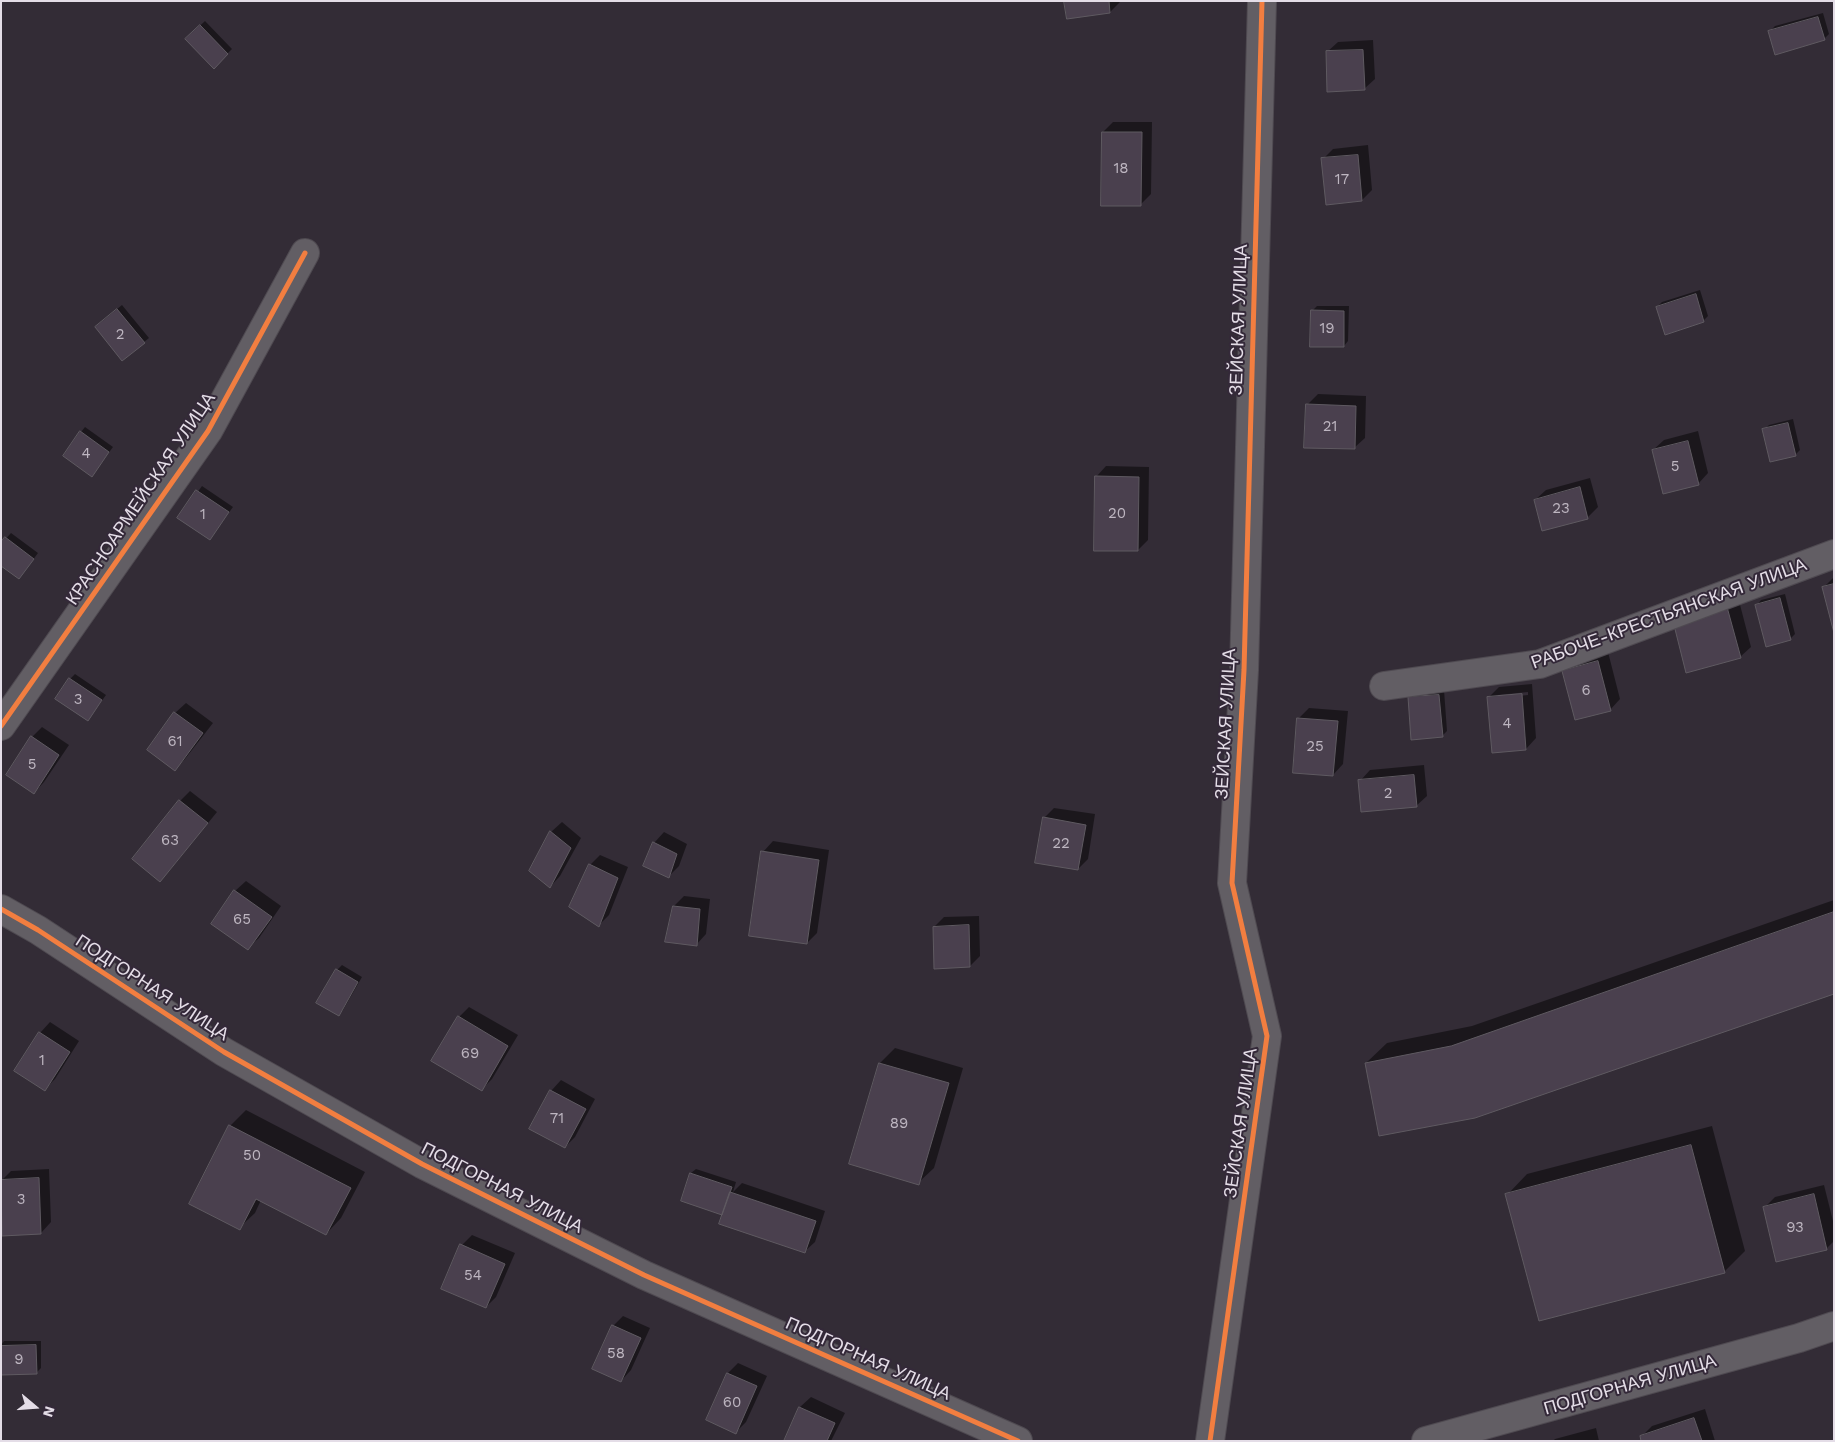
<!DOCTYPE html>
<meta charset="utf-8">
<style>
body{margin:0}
#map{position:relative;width:1835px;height:1442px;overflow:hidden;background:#332c36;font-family:"Work Sans",sans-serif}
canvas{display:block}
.frame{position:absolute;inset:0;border:2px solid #e4dde7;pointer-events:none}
.north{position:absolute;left:10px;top:1382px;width:50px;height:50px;-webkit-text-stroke:4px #342939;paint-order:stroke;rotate:108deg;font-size:14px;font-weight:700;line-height:20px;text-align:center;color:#e4dde7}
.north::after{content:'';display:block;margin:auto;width:18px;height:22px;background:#e4dde7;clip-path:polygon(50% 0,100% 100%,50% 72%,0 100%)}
</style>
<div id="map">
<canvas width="1835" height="1442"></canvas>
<div class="frame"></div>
<div class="north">N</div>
</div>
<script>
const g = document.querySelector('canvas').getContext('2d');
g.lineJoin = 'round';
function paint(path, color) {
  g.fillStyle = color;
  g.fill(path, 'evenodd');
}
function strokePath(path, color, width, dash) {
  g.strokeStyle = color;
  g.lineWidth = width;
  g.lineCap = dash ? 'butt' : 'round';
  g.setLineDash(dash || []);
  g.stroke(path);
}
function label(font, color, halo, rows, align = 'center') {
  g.font = font + ' "Work Sans",sans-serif';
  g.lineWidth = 4;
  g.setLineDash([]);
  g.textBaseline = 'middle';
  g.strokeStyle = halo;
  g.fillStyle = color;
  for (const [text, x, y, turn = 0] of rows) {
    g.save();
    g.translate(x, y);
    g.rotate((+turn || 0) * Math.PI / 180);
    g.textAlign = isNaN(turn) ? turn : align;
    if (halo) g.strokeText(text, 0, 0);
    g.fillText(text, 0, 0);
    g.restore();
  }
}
paint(new Path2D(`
 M 1066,1 L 1120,1 L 1120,2 L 1110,12 Z
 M 1823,13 L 1829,34 L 1824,39 L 1770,31 L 1775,26 Z
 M 205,21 L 232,49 L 214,67 L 186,39 Z
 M 1373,40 L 1375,79 L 1364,89 L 1327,52 L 1338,42 Z
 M 1113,122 L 1152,122 L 1151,194 L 1140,205 L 1103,132 Z
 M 1368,145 L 1372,190 L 1362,200 L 1323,159 L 1333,149 Z
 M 1700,290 L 1708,316 L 1703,321 L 1657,307 L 1662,302 Z
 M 122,305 L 149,338 L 144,342 L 101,322 Z
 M 1317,306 L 1349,306 L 1348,341 L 1344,346 L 1312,311 Z
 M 1318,394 L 1366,396 L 1365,438 L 1354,448 L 1307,405 Z
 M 1793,419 L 1800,450 L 1795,455 L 1764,430 L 1769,425 Z
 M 85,427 L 113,447 L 92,475 L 81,432 Z
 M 1698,431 L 1708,473 L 1698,484 L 1653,450 L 1664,440 Z
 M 1106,466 L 1149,467 L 1148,540 L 1138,550 L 1096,477 Z
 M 1590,478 L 1598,507 L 1587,518 L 1535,500 L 1546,490 Z
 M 202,486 L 233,507 L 210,538 L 179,518 Z
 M 11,533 L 38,553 L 24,572 L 1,544 Z
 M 1834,577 L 1834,629 L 1823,588 Z
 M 1785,594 L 1795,634 L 1790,639 L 1757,605 L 1761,600 Z
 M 1738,597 L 1751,647 L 1740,657 L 1674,622 Z
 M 1608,652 L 1620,699 L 1610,710 L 1564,671 L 1574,661 Z
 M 75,674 L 106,695 L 88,720 L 70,679 Z
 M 1532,684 L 1536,738 L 1526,749 L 1488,698 L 1499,687 ZM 1528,692 L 1528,695 L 1498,698 L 1498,695 Z
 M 1444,690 L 1447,731 L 1442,736 L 1409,698 L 1414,693 Z
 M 186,703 L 213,723 L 185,759 L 175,769 L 175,713 Z
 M 1309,708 L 1348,711 L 1343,764 L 1333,775 L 1294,772 L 1299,718 Z
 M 42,727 L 69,745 L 44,782 L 34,793 L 32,737 Z
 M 1424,765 L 1427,796 L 1416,806 L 1360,781 L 1370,770 Z
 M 190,791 L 217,812 L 170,870 L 160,880 L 180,801 Z
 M 1054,808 L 1095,814 L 1088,859 L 1078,869 L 1044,818 Z
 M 562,822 L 581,838 L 560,876 L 550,887 L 531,871 L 551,832 Z
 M 664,832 L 687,844 L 679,866 L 669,876 L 654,843 Z
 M 773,841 L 829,850 L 817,933 L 807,943 L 763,852 Z
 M 600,855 L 628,867 L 609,915 L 599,925 L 590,865 Z
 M 246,881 L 281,906 L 259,938 L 248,948 L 235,891 Z
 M 684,896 L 710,899 L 706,934 L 696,945 L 674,906 Z
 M 1834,900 L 1834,992 L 1366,1063 L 1387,1043 L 1472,1026 Z
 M 979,916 L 980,956 L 970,966 L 934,927 L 944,917 Z
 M 342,965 L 362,977 L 343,1010 L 339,1015 L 337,970 Z
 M 469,1007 L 518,1035 L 492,1079 L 482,1089 L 459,1017 Z
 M 50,1022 L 79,1041 L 55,1079 L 45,1089 L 40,1033 Z
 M 895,1048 L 963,1068 L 934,1168 L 918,1183 L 880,1063 Z
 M 561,1080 L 595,1099 L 575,1137 L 565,1147 L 551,1091 Z
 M 246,1110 L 365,1172 L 341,1218 L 326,1234 L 261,1200 L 255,1213 L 239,1228 L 230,1126 Z
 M 1712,1126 L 1745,1251 L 1724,1272 L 1507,1195 L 1527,1174 Z
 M 49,1169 L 51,1222 L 41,1233 L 1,1181 L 11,1171 Z
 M 696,1169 L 736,1182 L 733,1192 L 742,1183 L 825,1211 L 815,1242 L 804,1252 L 726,1210 L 722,1213 L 682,1200 L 691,1173 Z
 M 1824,1185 L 1834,1225 L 1834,1241 L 1826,1249 L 1765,1207 L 1775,1197 Z
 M 472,1235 L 515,1253 L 496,1297 L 486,1307 L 462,1245 Z
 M 623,1316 L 650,1328 L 631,1370 L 621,1381 L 613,1326 Z
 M 4,1341 L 41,1341 L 41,1368 L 36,1373 L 1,1374 L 1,1345 Z
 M 738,1363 L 767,1376 L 746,1422 L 736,1432 L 707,1419 L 728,1373 Z
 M 811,1397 L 845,1413 L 831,1441 L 785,1440 L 800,1407 Z
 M 1705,1409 L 1715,1441 L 1643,1441 L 1641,1437 L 1652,1426 Z
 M 1596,1428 L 1599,1441 L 1553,1441 L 1555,1439 Z`), '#0007');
const building = new Path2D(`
 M 1064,1 L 1109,1 L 1110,13 L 1067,19 Z
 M 1818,17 L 1825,40 L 1775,55 L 1768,31 Z
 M 200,25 L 228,54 L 214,69 L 185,39 Z
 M 1363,50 L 1365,90 L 1327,92 L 1326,51 Z
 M 1102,132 L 1142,132 L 1141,206 L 1101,206 Z
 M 1358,155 L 1362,201 L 1326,205 L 1321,158 Z
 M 1696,294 L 1704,322 L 1665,335 L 1656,307 Z
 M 117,309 L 145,343 L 122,361 L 95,327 Z
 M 1311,310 L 1344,311 L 1344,347 L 1310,347 Z
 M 1306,404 L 1356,406 L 1355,449 L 1304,448 Z
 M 1788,423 L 1796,456 L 1770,462 L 1762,429 Z
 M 80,431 L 109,452 L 92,477 L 63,456 Z
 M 1688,441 L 1699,485 L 1663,494 L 1652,450 Z
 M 1095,476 L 1139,477 L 1138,551 L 1094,551 Z
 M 1580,487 L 1588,519 L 1542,531 L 1534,500 Z
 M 196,490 L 229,512 L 210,540 L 177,518 Z
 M 5,537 L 34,559 L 19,579 L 1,566 L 1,542 Z
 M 1834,584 L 1834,633 L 1822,587 Z
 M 1780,598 L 1791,640 L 1766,647 L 1755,605 Z
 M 1727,607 L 1741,658 L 1686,673 L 1673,621 Z
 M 1598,661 L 1611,711 L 1575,720 L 1562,671 Z
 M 69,678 L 102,700 L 88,721 L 55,699 Z
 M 1522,694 L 1526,750 L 1492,753 L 1487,697 Z
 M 1439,695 L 1443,737 L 1411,740 L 1408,697 Z
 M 174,712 L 203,733 L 175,771 L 147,750 Z
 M 1297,718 L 1338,721 L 1333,776 L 1293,773 Z
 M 31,736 L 59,755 L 34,794 L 6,775 Z
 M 1414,775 L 1417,807 L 1361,812 L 1358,780 Z
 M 179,800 L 208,823 L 160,882 L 132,859 Z
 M 1043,817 L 1086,825 L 1078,870 L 1035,863 Z
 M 550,831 L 571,848 L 550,888 L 529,871 Z
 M 653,842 L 677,854 L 669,878 L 643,866 Z
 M 761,851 L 819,860 L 807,944 L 749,936 Z
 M 589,864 L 618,878 L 599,927 L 569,907 Z
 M 234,890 L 272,917 L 248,950 L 211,924 Z
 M 673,906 L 700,909 L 697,946 L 665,942 Z
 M 1834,912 L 1834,994 L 1475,1118 L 1379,1136 L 1365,1063 L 1451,1046 Z
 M 969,925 L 970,967 L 934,969 L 933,927 Z
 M 336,969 L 358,982 L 339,1016 L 316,1003 Z
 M 458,1016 L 508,1046 L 482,1091 L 431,1061 Z
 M 39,1032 L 70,1052 L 45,1091 L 14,1071 Z
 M 879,1063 L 949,1083 L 919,1185 L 849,1164 Z
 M 550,1090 L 586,1109 L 565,1148 L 529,1129 Z
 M 229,1125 L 351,1188 L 326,1235 L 256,1199 L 240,1230 L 189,1204 Z
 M 1691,1145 L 1725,1273 L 1539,1321 L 1505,1194 Z
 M 690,1173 L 732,1187 L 722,1215 L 681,1201 Z
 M 39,1178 L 41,1234 L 2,1236 L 1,1180 Z
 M 730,1192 L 816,1221 L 805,1253 L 719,1224 Z
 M 1814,1194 L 1827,1250 L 1776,1262 L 1763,1207 Z
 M 460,1244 L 505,1264 L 486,1308 L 441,1289 Z
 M 612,1325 L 641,1338 L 621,1382 L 592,1369 Z
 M 36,1345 L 37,1374 L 1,1375 L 1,1346 Z
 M 727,1373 L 757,1386 L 736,1434 L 706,1420 Z
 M 799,1407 L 835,1423 L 827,1441 L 784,1441 Z
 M 1694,1418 L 1702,1441 L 1641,1441 L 1640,1436 Z`);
paint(building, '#4a404e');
strokePath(building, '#5f5a61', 1);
const street = new Path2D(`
 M 1384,686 L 1540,664 L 1834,554
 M 1,726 L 208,431 L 305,253
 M 1,909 L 38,930 L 224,1052 L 422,1164 L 644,1275 L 1018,1441
 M 1210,1441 L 1267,1036 L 1232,883 L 1244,670 L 1262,1
 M 1426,1441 L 1799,1338 L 1834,1326`);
strokePath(street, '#4f4a51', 30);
strokePath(street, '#625e64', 28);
strokePath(new Path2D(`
 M 1,726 L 208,431 L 305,253
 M 1,909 L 38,930 L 224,1052 L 422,1164 L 644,1275 L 1018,1441
 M 1210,1441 L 1267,1036 L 1232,883 L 1244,670 L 1262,1`), '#f27e40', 5);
label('15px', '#beb6c1', null, [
 ["18",1121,169],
 ["17",1342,180],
 ["19",1327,329],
 ["2",120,335],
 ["21",1330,427],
 ["4",86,454],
 ["5",1675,467],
 ["23",1561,509],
 ["20",1117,514],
 ["1",203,515],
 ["6",1586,691],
 ["3",78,700],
 ["4",1507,724],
 ["61",175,742],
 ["25",1315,747],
 ["5",32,765],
 ["2",1388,794],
 ["63",170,841],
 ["22",1061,844],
 ["65",242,920],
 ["69",470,1054],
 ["1",42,1061],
 ["71",557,1119],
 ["89",899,1124],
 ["50",252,1156],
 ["3",21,1200],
 ["93",1795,1228],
 ["54",473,1276],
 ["58",616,1354],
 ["9",19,1360],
 ["60",732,1403]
]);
label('18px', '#e4dde7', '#342939', [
 ["ЗЕЙСКАЯ УЛИЦА",1239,320,-88],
 ["КРАСНОАРМЕЙСКАЯ УЛИЦА",141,499,-56],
 ["РАБОЧЕ-КРЕСТЬЯНСКАЯ УЛИЦА",1669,614,-20],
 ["ЗЕЙСКАЯ УЛИЦА",1226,724,-87],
 ["ПОДГОРНАЯ УЛИЦА",152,988,33],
 ["ЗЕЙСКАЯ УЛИЦА",1241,1123,-82],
 ["ПОДГОРНАЯ УЛИЦА",502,1188,27],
 ["ПОДГОРНАЯ УЛИЦА",868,1359,24],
 ["ПОДГОРНАЯ УЛИЦА",1630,1385,-16]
]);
</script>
